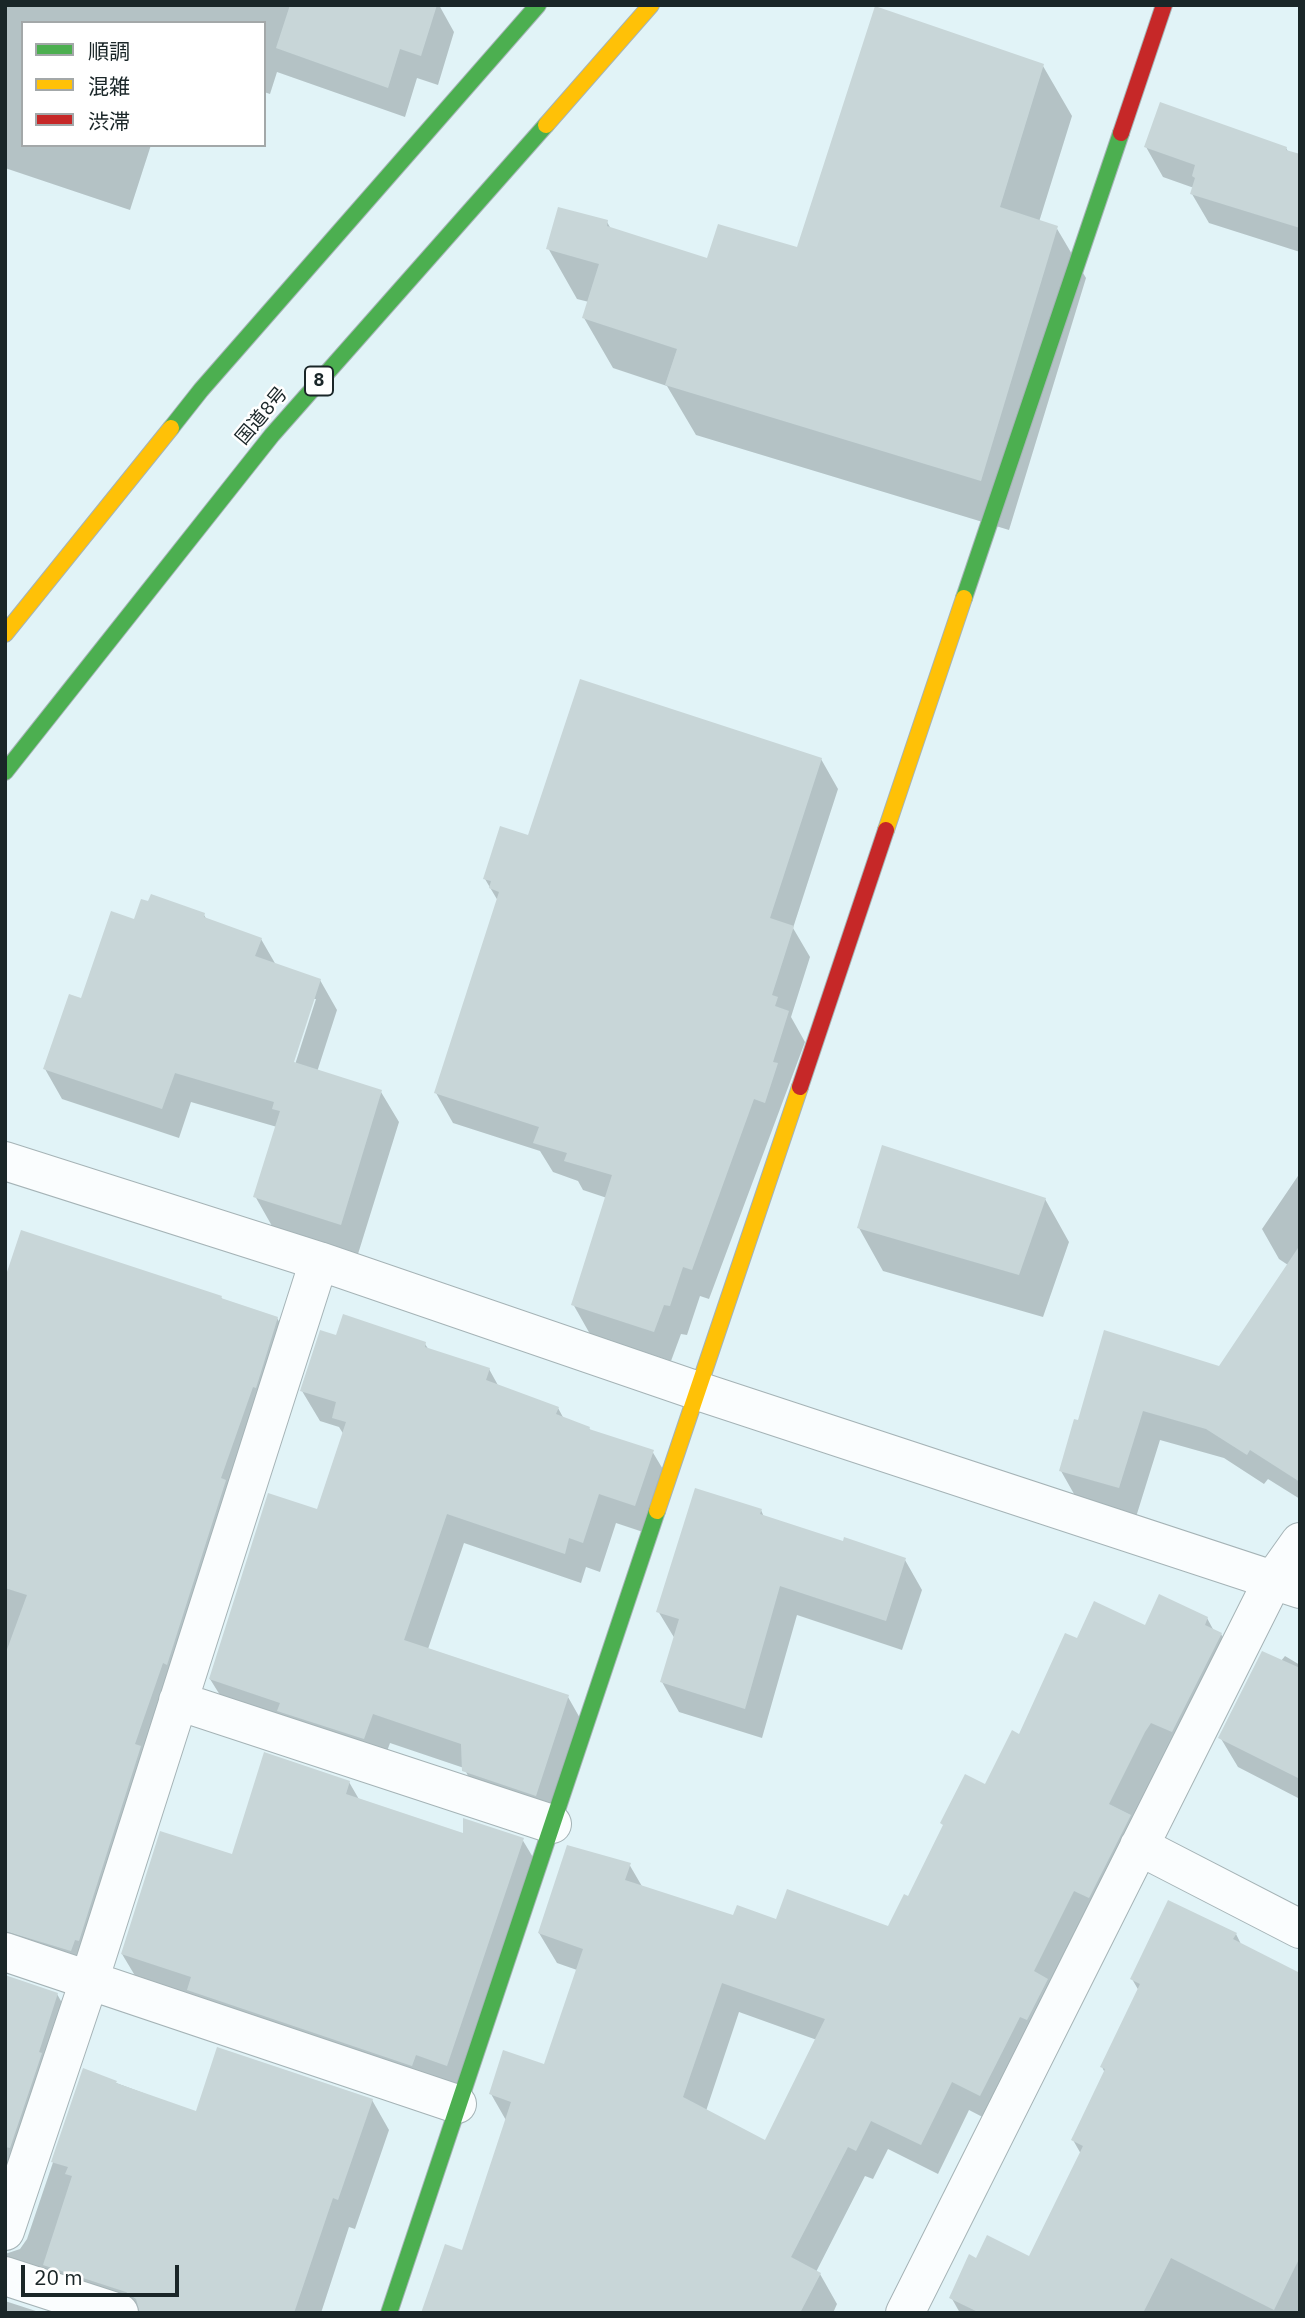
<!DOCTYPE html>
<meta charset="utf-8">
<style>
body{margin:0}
#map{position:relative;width:1305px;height:2318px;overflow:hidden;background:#e1f3f7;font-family:"IBM Plex Sans","Noto Sans JP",sans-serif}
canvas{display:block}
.frame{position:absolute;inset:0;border:7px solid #1a2628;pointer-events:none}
.legend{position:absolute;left:21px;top:21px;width:245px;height:126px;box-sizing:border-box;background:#fff;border:2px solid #a3a8a9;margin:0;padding:9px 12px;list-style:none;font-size:21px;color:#1a2628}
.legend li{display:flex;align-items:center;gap:14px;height:35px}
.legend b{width:35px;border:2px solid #a3a8a9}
.scale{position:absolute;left:21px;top:2265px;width:158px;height:32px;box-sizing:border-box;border:4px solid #1a2628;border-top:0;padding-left:9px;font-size:21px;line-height:24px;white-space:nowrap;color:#1a2628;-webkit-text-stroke:5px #fff;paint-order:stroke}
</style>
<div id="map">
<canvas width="1305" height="2318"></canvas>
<div class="frame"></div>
<ul class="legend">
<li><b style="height:9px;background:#4caf50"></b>順調</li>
<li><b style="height:9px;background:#ffc107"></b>混雑</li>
<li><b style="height:9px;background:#c62828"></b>渋滞</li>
</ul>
<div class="scale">20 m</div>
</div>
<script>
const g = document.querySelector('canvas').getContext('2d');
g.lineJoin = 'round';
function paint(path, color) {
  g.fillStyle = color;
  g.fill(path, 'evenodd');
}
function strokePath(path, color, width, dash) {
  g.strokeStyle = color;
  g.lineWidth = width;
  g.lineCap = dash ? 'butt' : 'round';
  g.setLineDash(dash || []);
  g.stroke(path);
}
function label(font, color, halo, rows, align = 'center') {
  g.font = font + ' "IBM Plex Sans","Noto Sans JP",sans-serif';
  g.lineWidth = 5;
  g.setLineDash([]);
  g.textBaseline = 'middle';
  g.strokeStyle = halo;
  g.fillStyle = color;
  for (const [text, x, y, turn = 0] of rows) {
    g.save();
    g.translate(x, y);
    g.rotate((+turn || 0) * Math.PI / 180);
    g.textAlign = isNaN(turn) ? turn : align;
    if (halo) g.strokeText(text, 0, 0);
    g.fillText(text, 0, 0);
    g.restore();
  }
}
paint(new Path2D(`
 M 5,5 L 439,5 L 454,32 L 438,85 L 417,78 L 405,117 L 277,72 L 270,94 L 264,92 L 264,23 L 23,23 L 23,145 L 151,145 L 130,210 L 5,168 Z
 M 1043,66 L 1072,116 L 1039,222 L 1056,227 L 1086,278 L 1009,530 L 696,435 L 667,386 L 613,368 L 584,318 L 589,302 L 577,299 L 548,248 L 607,222 L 611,229 L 708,260 L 798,250 Z
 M 1146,147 L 1286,148 L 1289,153 L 1300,156 L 1300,252 L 1209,223 L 1192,194 L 1194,188 L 1163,177 Z
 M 821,759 L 838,789 L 793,928 L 810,957 L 791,1017 L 805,1042 L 709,1299 L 700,1296 L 687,1335 L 681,1334 L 671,1361 L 590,1334 L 573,1304 L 607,1198 L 583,1190 L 578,1181 L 553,1172 L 540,1151 L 453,1123 L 436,1093 L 498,901 L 485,879 L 529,838 Z
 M 204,915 L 207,920 L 261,939 L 276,965 L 320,980 L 337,1010 L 317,1072 L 381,1092 L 399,1122 L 358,1254 L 272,1226 L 255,1196 L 277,1127 L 191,1102 L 179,1138 L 62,1099 L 45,1069 L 83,1000 L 135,921 ZM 313,999 L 316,999 L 293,1071 L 289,1070 Z
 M 1300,1173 L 1300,1499 L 1268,1479 L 1264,1484 L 1224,1458 L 1160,1440 L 1136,1517 L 1078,1501 L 1061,1471 L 1075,1421 L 1220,1369 L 1288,1265 L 1279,1259 L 1262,1229 Z
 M 1045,1199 L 1069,1242 L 1043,1317 L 883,1271 L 859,1228 Z
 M 221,1297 L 223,1300 L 277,1318 L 294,1348 L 96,1970 L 5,1969 L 5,1539 Z
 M 337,1338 L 425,1344 L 429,1350 L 489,1369 L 499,1387 L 558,1408 L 564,1419 L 589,1428 L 591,1431 L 652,1451 L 670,1481 L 652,1535 L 616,1523 L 600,1572 L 586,1567 L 581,1583 L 464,1543 L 428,1649 L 568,1697 L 585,1727 L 552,1825 L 481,1801 L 464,1768 L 390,1743 L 381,1768 L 228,1708 L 210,1679 L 318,1511 L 344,1435 L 339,1427 L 320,1421 L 302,1391 Z
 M 761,1510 L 764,1517 L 844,1543 L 905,1560 L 922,1590 L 902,1650 L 797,1615 L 762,1738 L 679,1712 L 662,1682 L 675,1639 L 658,1611 Z
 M 1207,1618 L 1214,1631 L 1221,1634 L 1238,1664 L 998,2125 L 969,2110 L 938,2174 L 888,2149 L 873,2179 L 865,2176 L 816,2272 L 820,2274 L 837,2304 L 833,2313 L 423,2313 L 463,2253 L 507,2122 L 491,2094 L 546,2066 L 577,1970 L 557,1963 L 539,1933 L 629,1864 L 643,1888 L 734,1917 L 889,1928 L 1020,1736 L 1078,1641 ZM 739,2012 L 817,2040 L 766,2142 L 706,2111 Z
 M 1285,1656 L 1300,1665 L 1300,1799 L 1238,1767 L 1220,1737 Z
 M 349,1782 L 360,1801 L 465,1836 L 522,1839 L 540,1869 L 464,2095 L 140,1984 L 122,1954 L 234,1856 Z
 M 1236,1934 L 1242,1946 L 1300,1974 L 1300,2313 L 960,2313 L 951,2297 L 976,2260 L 1030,2258 L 1081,2154 L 1073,2140 L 1105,2073 L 1102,2067 L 1139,1991 L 1132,1979 Z
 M 5,1977 L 57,1994 L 74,2024 L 5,2241 Z
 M 84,2071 L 197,2113 L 372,2100 L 389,2130 L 355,2229 L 349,2227 L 321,2313 L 117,2313 L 5,2293 L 5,2254 L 20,2249 L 27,2239 Z
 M 5,2301 L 42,2313 L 5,2313 Z`), '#0003');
paint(new Path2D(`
 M 290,5 L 437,5 L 421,56 L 400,49 L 388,88 L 276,48 Z
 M 875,6 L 1044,64 L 1000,207 L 1058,226 L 981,481 L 665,385 L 677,349 L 582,318 L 599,264 L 546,249 L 558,207 L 608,220 L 607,226 L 707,258 L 718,224 L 797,247 Z
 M 1160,102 L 1287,147 L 1286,150 L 1300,154 L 1300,228 L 1190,194 L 1195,178 L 1192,176 L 1195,165 L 1144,147 Z
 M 580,679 L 822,758 L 770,918 L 794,926 L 772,995 L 778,997 L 775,1006 L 789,1011 L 773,1062 L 778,1063 L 765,1103 L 754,1099 L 692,1270 L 683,1267 L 670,1306 L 664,1305 L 654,1332 L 571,1305 L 612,1175 L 564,1161 L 567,1153 L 533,1143 L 539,1127 L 434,1093 L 499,892 L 489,888 L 491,881 L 483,879 L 500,826 L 528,835 Z
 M 151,894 L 205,913 L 204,917 L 262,938 L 255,956 L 321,979 L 294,1062 L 382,1090 L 341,1225 L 253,1197 L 280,1111 L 272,1109 L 274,1102 L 175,1073 L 162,1109 L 43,1069 L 69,994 L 81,998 L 111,911 L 134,919 L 141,899 L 148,901 Z
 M 882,1145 L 1046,1198 L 1019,1275 L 857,1228 Z
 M 21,1230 L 222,1296 L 221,1298 L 278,1317 L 256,1388 L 253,1387 L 221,1478 L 226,1480 L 167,1665 L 163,1663 L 135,1744 L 141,1746 L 79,1941 L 75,1940 L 71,1951 L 5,1931 L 5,1655 L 27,1595 L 5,1588 L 5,1278 Z
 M 1300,1245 L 1300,1482 L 1250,1450 L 1247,1455 L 1206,1429 L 1143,1411 L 1119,1488 L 1059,1471 L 1074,1419 L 1078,1420 L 1104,1330 L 1219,1366 Z
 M 343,1314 L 426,1342 L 425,1347 L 490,1368 L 486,1380 L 559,1407 L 556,1414 L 590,1427 L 589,1429 L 654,1450 L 635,1506 L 599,1494 L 583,1543 L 569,1538 L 565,1554 L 447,1514 L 404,1640 L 569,1695 L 536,1796 L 462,1771 L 461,1744 L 373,1714 L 364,1739 L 277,1711 L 280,1703 L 209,1679 L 268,1493 L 317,1509 L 346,1422 L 332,1418 L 336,1402 L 300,1391 L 320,1330 L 336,1335 Z
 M 695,1488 L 762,1509 L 760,1514 L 843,1541 L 844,1537 L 906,1558 L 886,1621 L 780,1586 L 745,1709 L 660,1682 L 679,1619 L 656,1612 Z
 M 1159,1594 L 1208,1617 L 1205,1625 L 1222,1633 L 1172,1732 L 1151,1723 L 1145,1732 L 1109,1804 L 1131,1815 L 1089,1898 L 1074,1891 L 1034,1971 L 1048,1979 L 1027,2020 L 1020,2017 L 980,2096 L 952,2082 L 921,2145 L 871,2121 L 856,2151 L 848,2147 L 791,2257 L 821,2273 L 800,2313 L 421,2313 L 445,2244 L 462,2250 L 511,2102 L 489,2094 L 503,2050 L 544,2064 L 583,1949 L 538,1933 L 567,1845 L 631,1863 L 625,1880 L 733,1915 L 737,1905 L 776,1919 L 787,1889 L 888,1926 L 904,1894 L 908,1896 L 943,1825 L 940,1823 L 965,1774 L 985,1784 L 1012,1730 L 1019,1734 L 1065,1633 L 1077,1638 L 1094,1601 L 1145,1625 ZM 722,1983 L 825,2019 L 765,2140 L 683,2097 Z
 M 1262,1651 L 1300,1668 L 1300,1779 L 1218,1738 Z
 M 264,1752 L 350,1781 L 346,1794 L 463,1833 L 463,1818 L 524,1838 L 447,2066 L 416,2055 L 412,2066 L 187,1990 L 191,1977 L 121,1954 L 160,1831 L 232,1854 Z
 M 1168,1900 L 1237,1933 L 1233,1939 L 1300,1973 L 1300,2257 L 1274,2310 L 1171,2258 L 1143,2313 L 980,2313 L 949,2298 L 969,2254 L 976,2258 L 987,2235 L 1029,2256 L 1083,2146 L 1071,2140 L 1105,2069 L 1100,2067 L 1140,1984 L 1130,1979 Z
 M 5,1975 L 58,1993 L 39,2052 L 42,2053 L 10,2148 L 5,2147 Z
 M 217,2047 L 373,2099 L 338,2200 L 333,2198 L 294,2313 L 140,2313 L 136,2299 L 126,2292 L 43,2265 L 72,2176 L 65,2174 L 68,2167 L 51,2162 L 83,2068 L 117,2081 L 116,2083 L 196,2111 Z`), '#c8d6d8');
const street = new Path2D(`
 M 5,1161 L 319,1261 L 698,1391 L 1300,1589
 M 178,1701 L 552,1824
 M 1139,1846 L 1300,1929
 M 5,1952 L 457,2104
 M 5,2231 L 89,1981 L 319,1261
 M 5,2276 L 119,2313
 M 905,2313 L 1273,1580 L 1300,1542`);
const fast = new Path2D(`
 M 171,428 L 201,390 L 538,5
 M 964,598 L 1121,133
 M 5,772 L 272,435 L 546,125
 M 389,2313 L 657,1511`);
const slow = new Path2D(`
 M 546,125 L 651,5
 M 5,634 L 171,428
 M 886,830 L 964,598
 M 657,1511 L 800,1087`);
const jam = new Path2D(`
 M 1121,133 L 1164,5
 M 800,1087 L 886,830`);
strokePath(street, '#a5b3b6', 40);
strokePath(fast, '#a5b3b6', 18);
strokePath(slow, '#a5b3b6', 18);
strokePath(jam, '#a5b3b6', 18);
strokePath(street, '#fafdfe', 38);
strokePath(fast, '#4caf50', 16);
strokePath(slow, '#ffc107', 16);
strokePath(jam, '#c62828', 16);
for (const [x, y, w] of [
 [319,381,28]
]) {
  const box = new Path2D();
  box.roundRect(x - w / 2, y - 14.5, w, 29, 5);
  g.fillStyle = '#fff';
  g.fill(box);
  strokePath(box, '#1a2628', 2);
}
label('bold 18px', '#1a2628', null, [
 ["8",319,381]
]);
label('19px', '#1a2628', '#fff', [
 ["国道8号",262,416,-50]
]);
</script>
